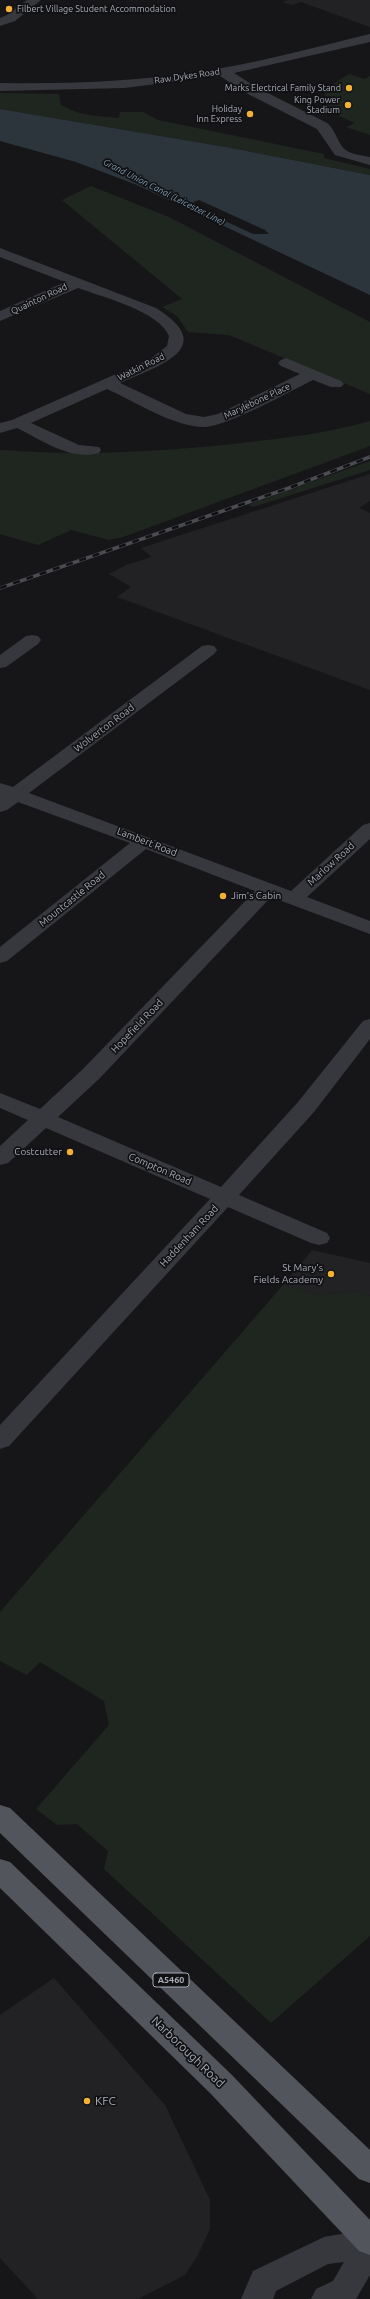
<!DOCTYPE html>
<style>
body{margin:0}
canvas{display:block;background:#161618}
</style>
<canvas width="370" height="2299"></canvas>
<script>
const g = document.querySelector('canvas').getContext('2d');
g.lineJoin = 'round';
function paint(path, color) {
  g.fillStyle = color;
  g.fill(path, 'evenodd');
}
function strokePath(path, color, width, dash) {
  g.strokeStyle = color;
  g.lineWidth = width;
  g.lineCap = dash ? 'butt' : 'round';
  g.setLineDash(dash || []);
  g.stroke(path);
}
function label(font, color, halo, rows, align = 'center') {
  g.font = font + ' Ubuntu,sans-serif';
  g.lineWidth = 3.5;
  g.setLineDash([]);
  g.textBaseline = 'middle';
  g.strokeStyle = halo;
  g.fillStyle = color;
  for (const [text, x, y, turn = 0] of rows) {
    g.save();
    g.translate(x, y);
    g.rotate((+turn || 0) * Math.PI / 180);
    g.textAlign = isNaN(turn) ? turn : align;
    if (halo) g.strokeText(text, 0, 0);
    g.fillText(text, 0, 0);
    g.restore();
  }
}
paint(new Path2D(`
 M 288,0 L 370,0 L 370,27 L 301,2 L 292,5 L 282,2 Z
 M 370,474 L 370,501 L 359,508 L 370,513 L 370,690 L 117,597 L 131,587 L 109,574 L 126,565 L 152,557 L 141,548 Z
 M 312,1250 L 370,1263 L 370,1296 L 358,1291 L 318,1295 L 283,1285 Z
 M 54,1978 L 165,2105 L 210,2200 L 210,2229 L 198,2255 L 185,2275 L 138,2299 L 38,2299 L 0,2258 L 0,2015 Z`), '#222225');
paint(new Path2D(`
 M 349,74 L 364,79 L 370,76 L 370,135 L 346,127 L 355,123 C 319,108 311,96 349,74 Z
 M 0,93 L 59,94 L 61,105 C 80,116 98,116 119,118 L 120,112 L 143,112 L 158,120 L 324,154 L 324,158 L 370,169 L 370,175 L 226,147 L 0,109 Z
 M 91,186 L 169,217 L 370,322 L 370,394 L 229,335 L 188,332 L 177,316 L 162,307 L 182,299 L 62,200 Z
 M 370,421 L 370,446 L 123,537 L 109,540 L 71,530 L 38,545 L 0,534 L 0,450 C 81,456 161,452 242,443 C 285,438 328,433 370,421 Z
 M 370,461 L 370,470 L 253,507 L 248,505 Z
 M 283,1285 L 318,1295 L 358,1291 L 370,1296 L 370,1936 L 271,2023 L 104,1869 L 108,1851 L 77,1824 L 57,1825 L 36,1809 L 109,1725 L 104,1701 L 40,1662 L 27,1675 L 0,1661 L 0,1612 Z`), '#1e261f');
paint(new Path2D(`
 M 0,109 L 226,147 L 370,175 L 370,295 L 137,185 L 76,162 L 0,141 ZM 199,200 L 265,230 L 269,234 L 253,234 L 197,208 L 193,202 Z`), '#2c353c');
paint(new Path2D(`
 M 27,0 L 41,0 L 15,21 L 0,26 L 0,18 L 7,15 Z
 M 370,34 L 370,42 L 234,73 L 256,87 L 327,123 C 334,129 336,137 341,145 C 346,154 360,155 370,157 L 370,165 L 335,155 L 317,129 L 246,93 L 220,76 L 124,88 L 0,91 L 0,83 C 66,84 131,82 196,72 C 254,64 312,48 370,34 Z
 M 0,248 L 156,308 C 220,348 158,366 120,383 L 186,414 L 204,417 L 218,414 L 300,374 L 281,366 L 278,363 L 281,360 L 286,358 L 341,381 L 344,384 L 341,387 L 331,387 L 313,380 C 288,392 229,426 204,427 C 174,427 134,401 107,389 L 31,423 L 79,445 L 99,447 L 101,450 L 99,453 C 70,461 42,440 17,428 L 0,433 L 0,423 L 12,420 L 150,359 L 167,346 L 169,336 C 159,311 102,297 78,288 L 0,321 L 0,311 L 65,282 L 0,257 Z
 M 32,635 L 38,636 L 41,640 L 38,644 L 6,667 L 0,668 L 0,655 L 26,636 Z
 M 208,645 L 214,646 L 217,650 L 214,654 L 29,793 L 291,891 L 363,825 L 370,823 L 370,839 L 307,897 L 370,921 L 370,934 L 271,897 L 99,1079 L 58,1117 L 221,1187 L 298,1102 L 363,1021 L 370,1019 L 370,1039 L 314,1112 L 239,1195 L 327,1233 L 330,1238 L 327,1243 L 319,1245 L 311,1243 L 228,1207 L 9,1446 L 0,1449 L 0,1425 L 210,1199 L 46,1128 L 8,1163 L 0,1165 L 0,1146 L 28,1120 L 0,1108 L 0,1093 L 40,1109 L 83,1069 L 255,891 L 146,849 L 7,961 L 0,963 L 0,947 L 130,843 L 18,802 L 7,810 L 0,812 L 0,783 L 13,787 L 202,646 Z
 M 370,2229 L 370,2275 L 356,2299 L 311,2299 L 316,2289 L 333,2281 L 344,2262 L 328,2264 L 276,2291 L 273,2299 L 241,2299 L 253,2271 L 324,2237 Z`), '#37383d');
paint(new Path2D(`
 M 0,1805 L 10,1808 L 370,2150 L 370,2183 L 359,2179 L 0,1833 Z
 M 0,1859 L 10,1862 L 232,2075 L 370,2220 L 370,2255 L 359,2251 L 210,2093 L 0,1888 Z`), '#53555c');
const rail = new Path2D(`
 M 0,588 L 289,488 L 370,457`);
strokePath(rail, '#4a4c52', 3.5);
strokePath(rail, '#111113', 2.5, [7]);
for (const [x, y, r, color] of [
 [9,9,4,"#f2b134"],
 [349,88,4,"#f2b134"],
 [348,105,4,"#f2b134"],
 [250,114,4,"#f2b134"],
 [223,896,4,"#f2b134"],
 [70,1152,4,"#f2b134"],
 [331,1274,4,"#f2b134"],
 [87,2101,4,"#f2b134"]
]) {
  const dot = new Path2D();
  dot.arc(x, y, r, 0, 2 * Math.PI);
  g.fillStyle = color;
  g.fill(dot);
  strokePath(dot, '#111113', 1.5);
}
label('9px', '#a8adb8', '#111113', [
 ["Filbert Village Student Accommodation",17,9,"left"],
 ["Marks Electrical Family Stand",341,88],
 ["King Power",340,100],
 ["Stadium",340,110],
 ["Holiday",242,109],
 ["Inn Express",242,119]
], 'right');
label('9px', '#a8adb8', '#111113', [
 ["Raw Dykes Road",187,76,-8],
 ["Quainton Road",39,299,-25],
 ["Watkin Road",141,367,-26],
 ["Marylebone Place",257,401,-25]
]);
label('italic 9px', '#7f9bb3', '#111113', [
 ["Grand Union Canal (Leicester Line)",164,192,27]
]);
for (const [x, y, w] of [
 [171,1980,36]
]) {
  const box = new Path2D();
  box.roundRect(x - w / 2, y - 7, w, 14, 3);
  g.fillStyle = '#111113';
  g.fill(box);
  strokePath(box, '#a8adb8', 1);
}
label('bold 9px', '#a8adb8', null, [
 ["A5460",171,1980]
]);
label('10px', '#a8adb8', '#111113', [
 ["Wolverton Road",104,728,-37],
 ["Lambert Road",147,842,21],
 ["Marlow Road",331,864,-42],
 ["Mountcastle Road",72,899,-39],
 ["Hopefield Road",137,1026,-46],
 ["Compton Road",160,1169,23],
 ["Haddenham Road",189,1236,-47]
]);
label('10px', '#a8adb8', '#111113', [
 ["Jim's Cabin",231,896,"left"],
 ["Costcutter",62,1152],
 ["St Mary's",323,1268],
 ["Fields Academy",323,1280]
], 'right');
label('12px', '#a8adb8', '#111113', [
 ["Narborough Road",188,2052,44]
]);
label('12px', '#a8adb8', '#111113', [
 ["KFC",95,2101]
], 'left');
</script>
